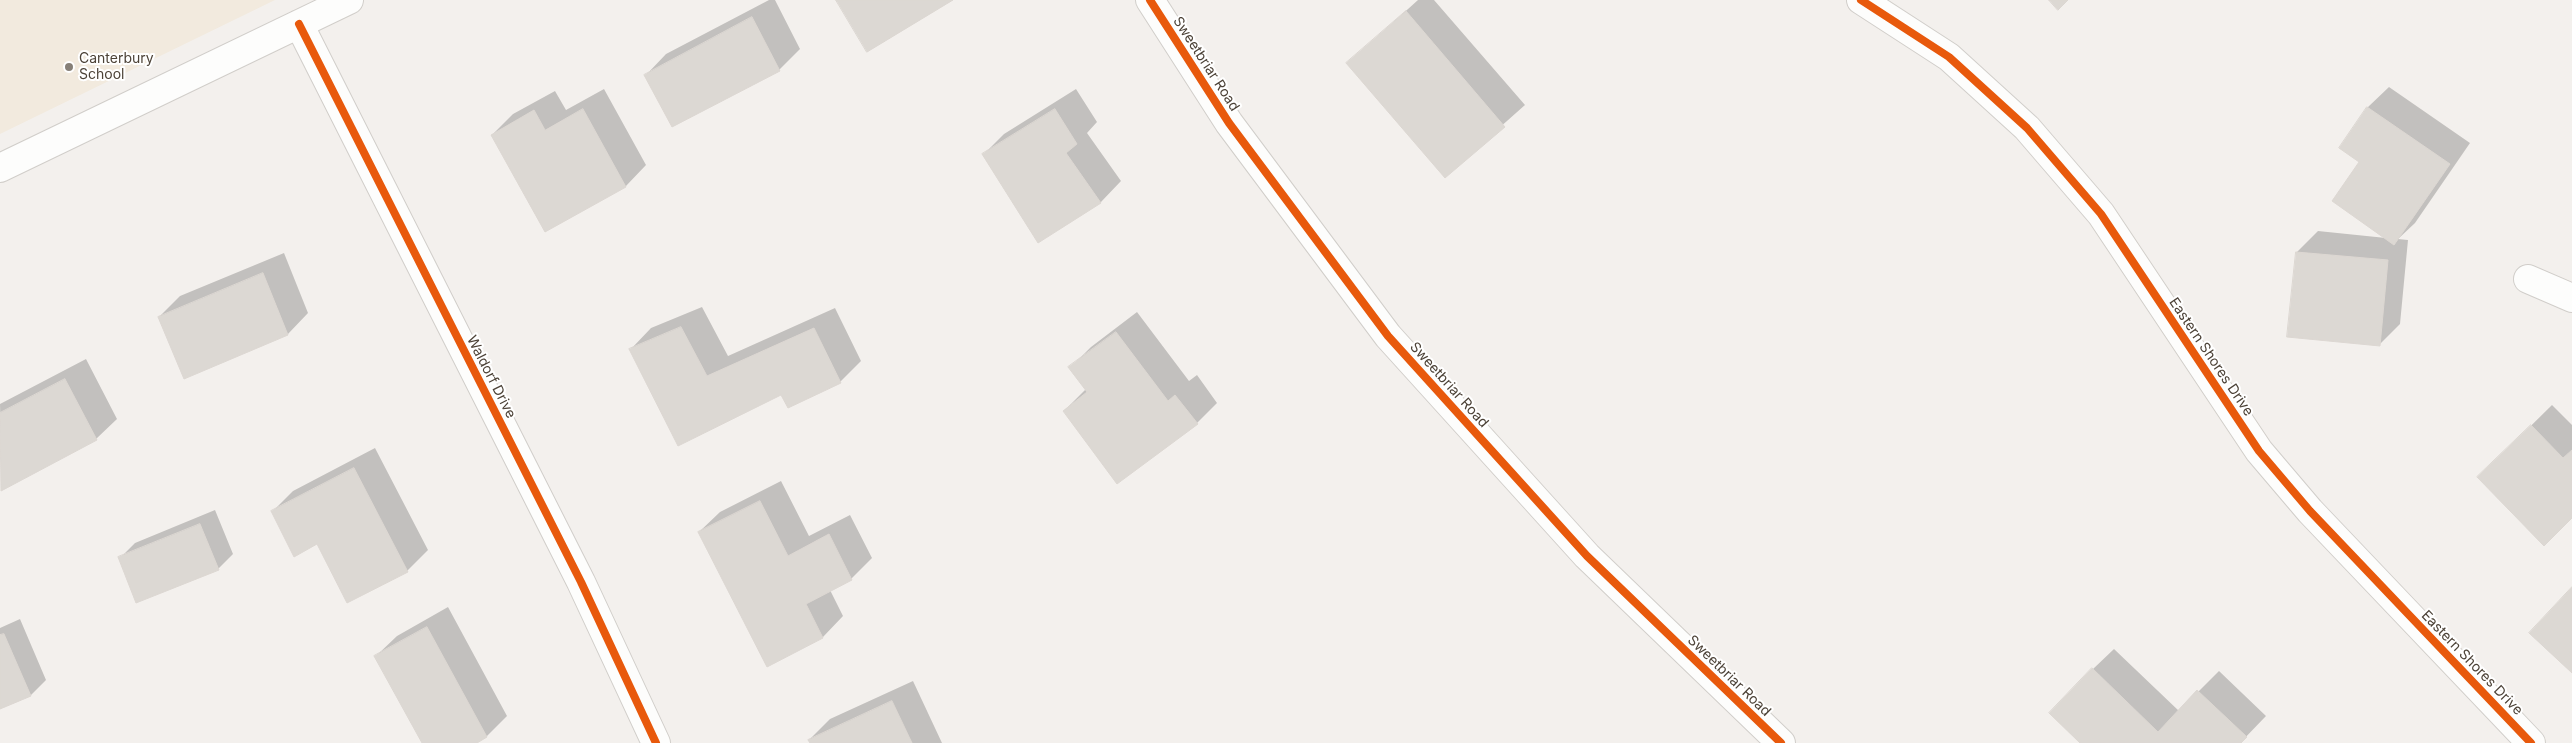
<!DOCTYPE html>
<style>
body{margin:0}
canvas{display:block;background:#f3f0ed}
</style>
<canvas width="2572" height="743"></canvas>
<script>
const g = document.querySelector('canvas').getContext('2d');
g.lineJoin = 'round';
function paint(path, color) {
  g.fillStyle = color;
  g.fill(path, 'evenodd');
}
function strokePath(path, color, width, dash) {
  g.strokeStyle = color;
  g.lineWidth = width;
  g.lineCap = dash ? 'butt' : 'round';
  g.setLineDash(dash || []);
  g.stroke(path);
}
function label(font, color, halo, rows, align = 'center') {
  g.font = font + ' Inter,sans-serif';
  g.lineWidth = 4;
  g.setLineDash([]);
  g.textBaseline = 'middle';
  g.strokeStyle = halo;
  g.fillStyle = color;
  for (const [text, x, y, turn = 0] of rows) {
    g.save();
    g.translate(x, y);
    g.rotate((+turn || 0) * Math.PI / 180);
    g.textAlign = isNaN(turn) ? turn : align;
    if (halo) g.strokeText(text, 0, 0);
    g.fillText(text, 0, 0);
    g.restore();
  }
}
paint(new Path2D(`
 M 0,0 L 275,0 L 0,134 Z`), '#f2eade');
paint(new Path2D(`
 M 769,0 L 775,0 L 800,49 L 779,70 L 673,126 L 646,75 L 666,54 Z
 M 1418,0 L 1434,0 L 1525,105 L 1445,176 L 1348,63 Z
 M 2389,87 L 2470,143 L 2415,223 L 2398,239 L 2408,240 L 2400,324 L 2379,345 L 2288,336 L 2297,252 L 2318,231 L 2386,238 L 2361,162 L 2340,148 L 2368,107 Z
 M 604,89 L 646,165 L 626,186 L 545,231 L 492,135 L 513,114 L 555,91 L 566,110 Z
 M 1076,89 L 1097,122 L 1087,133 L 1121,181 L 1101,202 L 1038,241 L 983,155 L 1004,134 Z
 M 284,253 L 308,313 L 288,334 L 185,377 L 159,317 L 180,296 Z
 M 702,307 L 728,356 L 835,308 L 861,361 L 840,382 L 782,393 L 678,444 L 631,349 L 651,328 Z
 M 1137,312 L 1189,381 L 1197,375 L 1217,403 L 1197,423 L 1064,411 L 1086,389 L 1070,368 L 1091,347 Z
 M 86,359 L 117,419 L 96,439 L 2,489 L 0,404 Z
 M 2552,405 L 2572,425 L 2572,516 L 2479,477 Z
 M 375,448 L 428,550 L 407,571 L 318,543 L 272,512 L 293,491 Z
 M 781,481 L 809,536 L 850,515 L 872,558 L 851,579 L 830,590 L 843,616 L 823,637 L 767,666 L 699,532 L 720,512 Z
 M 215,510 L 233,554 L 218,569 L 120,558 L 135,543 Z
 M 448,607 L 507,716 L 487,736 L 474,743 L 423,743 L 376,656 L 397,636 Z
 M 20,619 L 46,680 L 31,695 L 0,708 L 0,628 Z
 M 2114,649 L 2179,711 L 2219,671 L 2266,716 L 2240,743 L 2082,743 L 2093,669 Z
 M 913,681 L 942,743 L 811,743 L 809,740 L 830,719 Z`), '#0003');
const building = new Path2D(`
 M 836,0 L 953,0 L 867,52 Z
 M 2049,0 L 2068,0 L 2058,10 Z
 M 1406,11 L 1505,127 L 1445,178 L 1346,63 Z
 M 752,17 L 780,71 L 672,127 L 644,75 Z
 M 2367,107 L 2450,164 L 2394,245 L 2332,201 L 2359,162 L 2339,148 Z
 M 583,109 L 626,187 L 545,232 L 491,135 L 534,110 L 545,130 Z
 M 1055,109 L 1077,144 L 1066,153 L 1101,203 L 1038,243 L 982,154 Z
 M 2296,252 L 2388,260 L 2380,346 L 2287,337 Z
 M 263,273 L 288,335 L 184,379 L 158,317 Z
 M 681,327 L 707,376 L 814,328 L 841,383 L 788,408 L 781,395 L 678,446 L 629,349 Z
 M 1116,332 L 1168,401 L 1175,395 L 1198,424 L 1117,484 L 1063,411 L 1087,392 L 1068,367 Z
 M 65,379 L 97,440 L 1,491 L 0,413 Z
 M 2531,425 L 2563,458 L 2572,450 L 2572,518 L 2544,546 L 2477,477 Z
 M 354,468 L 408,572 L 347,603 L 317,544 L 294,557 L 271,511 Z
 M 760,501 L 788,556 L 829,534 L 852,580 L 806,604 L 823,638 L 767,667 L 698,532 Z
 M 200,524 L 219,570 L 136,603 L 118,557 Z
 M 2572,587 L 2572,673 L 2529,633 Z
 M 427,627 L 487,737 L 477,743 L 422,743 L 374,656 Z
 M 4,634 L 31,696 L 0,709 L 0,635 Z
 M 2092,668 L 2158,732 L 2197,690 L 2247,737 L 2241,743 L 2080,743 L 2049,713 Z
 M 892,701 L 912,743 L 810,743 L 808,740 Z`);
paint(building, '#dcd8d3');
strokePath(building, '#dcd7d2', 1);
const minor = new Path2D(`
 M 1150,0 L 1229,123 L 1388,336 L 1587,556 L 1781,743
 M 1861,0 L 1949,57 L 2027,128 L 2101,214 L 2259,451 L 2310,511 L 2531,743
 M 299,24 L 581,582 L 656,743
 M 0,168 L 349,0
 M 2528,279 L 2572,298`);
strokePath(minor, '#d1ceca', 30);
strokePath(minor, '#fdfdfc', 28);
strokePath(new Path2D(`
 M 1150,0 L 1229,123 L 1388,336 L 1587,556 L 1781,743
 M 1861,0 L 1949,57 L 2027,128 L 2101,214 L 2259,451 L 2310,511 L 2531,743
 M 299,24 L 581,582 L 656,743`), '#e8590c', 8);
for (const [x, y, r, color] of [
 [69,67,5,"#867f77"]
]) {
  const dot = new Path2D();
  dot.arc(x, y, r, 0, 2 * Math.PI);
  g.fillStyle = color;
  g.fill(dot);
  strokePath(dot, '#fff', 2);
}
label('14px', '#4c4237', '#fff', [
 ["Canterbury",79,59],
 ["School",79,75]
], 'left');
label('14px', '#4c4237', '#fff', [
 ["Sweetbriar Road",1206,64,57],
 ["Eastern Shores Drive",2211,357,56],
 ["Waldorf Drive",491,377,63],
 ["Sweetbriar Road",1449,385,48],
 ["Eastern Shores Drive",2472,663,46],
 ["Sweetbriar Road",1729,676,44]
]);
</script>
